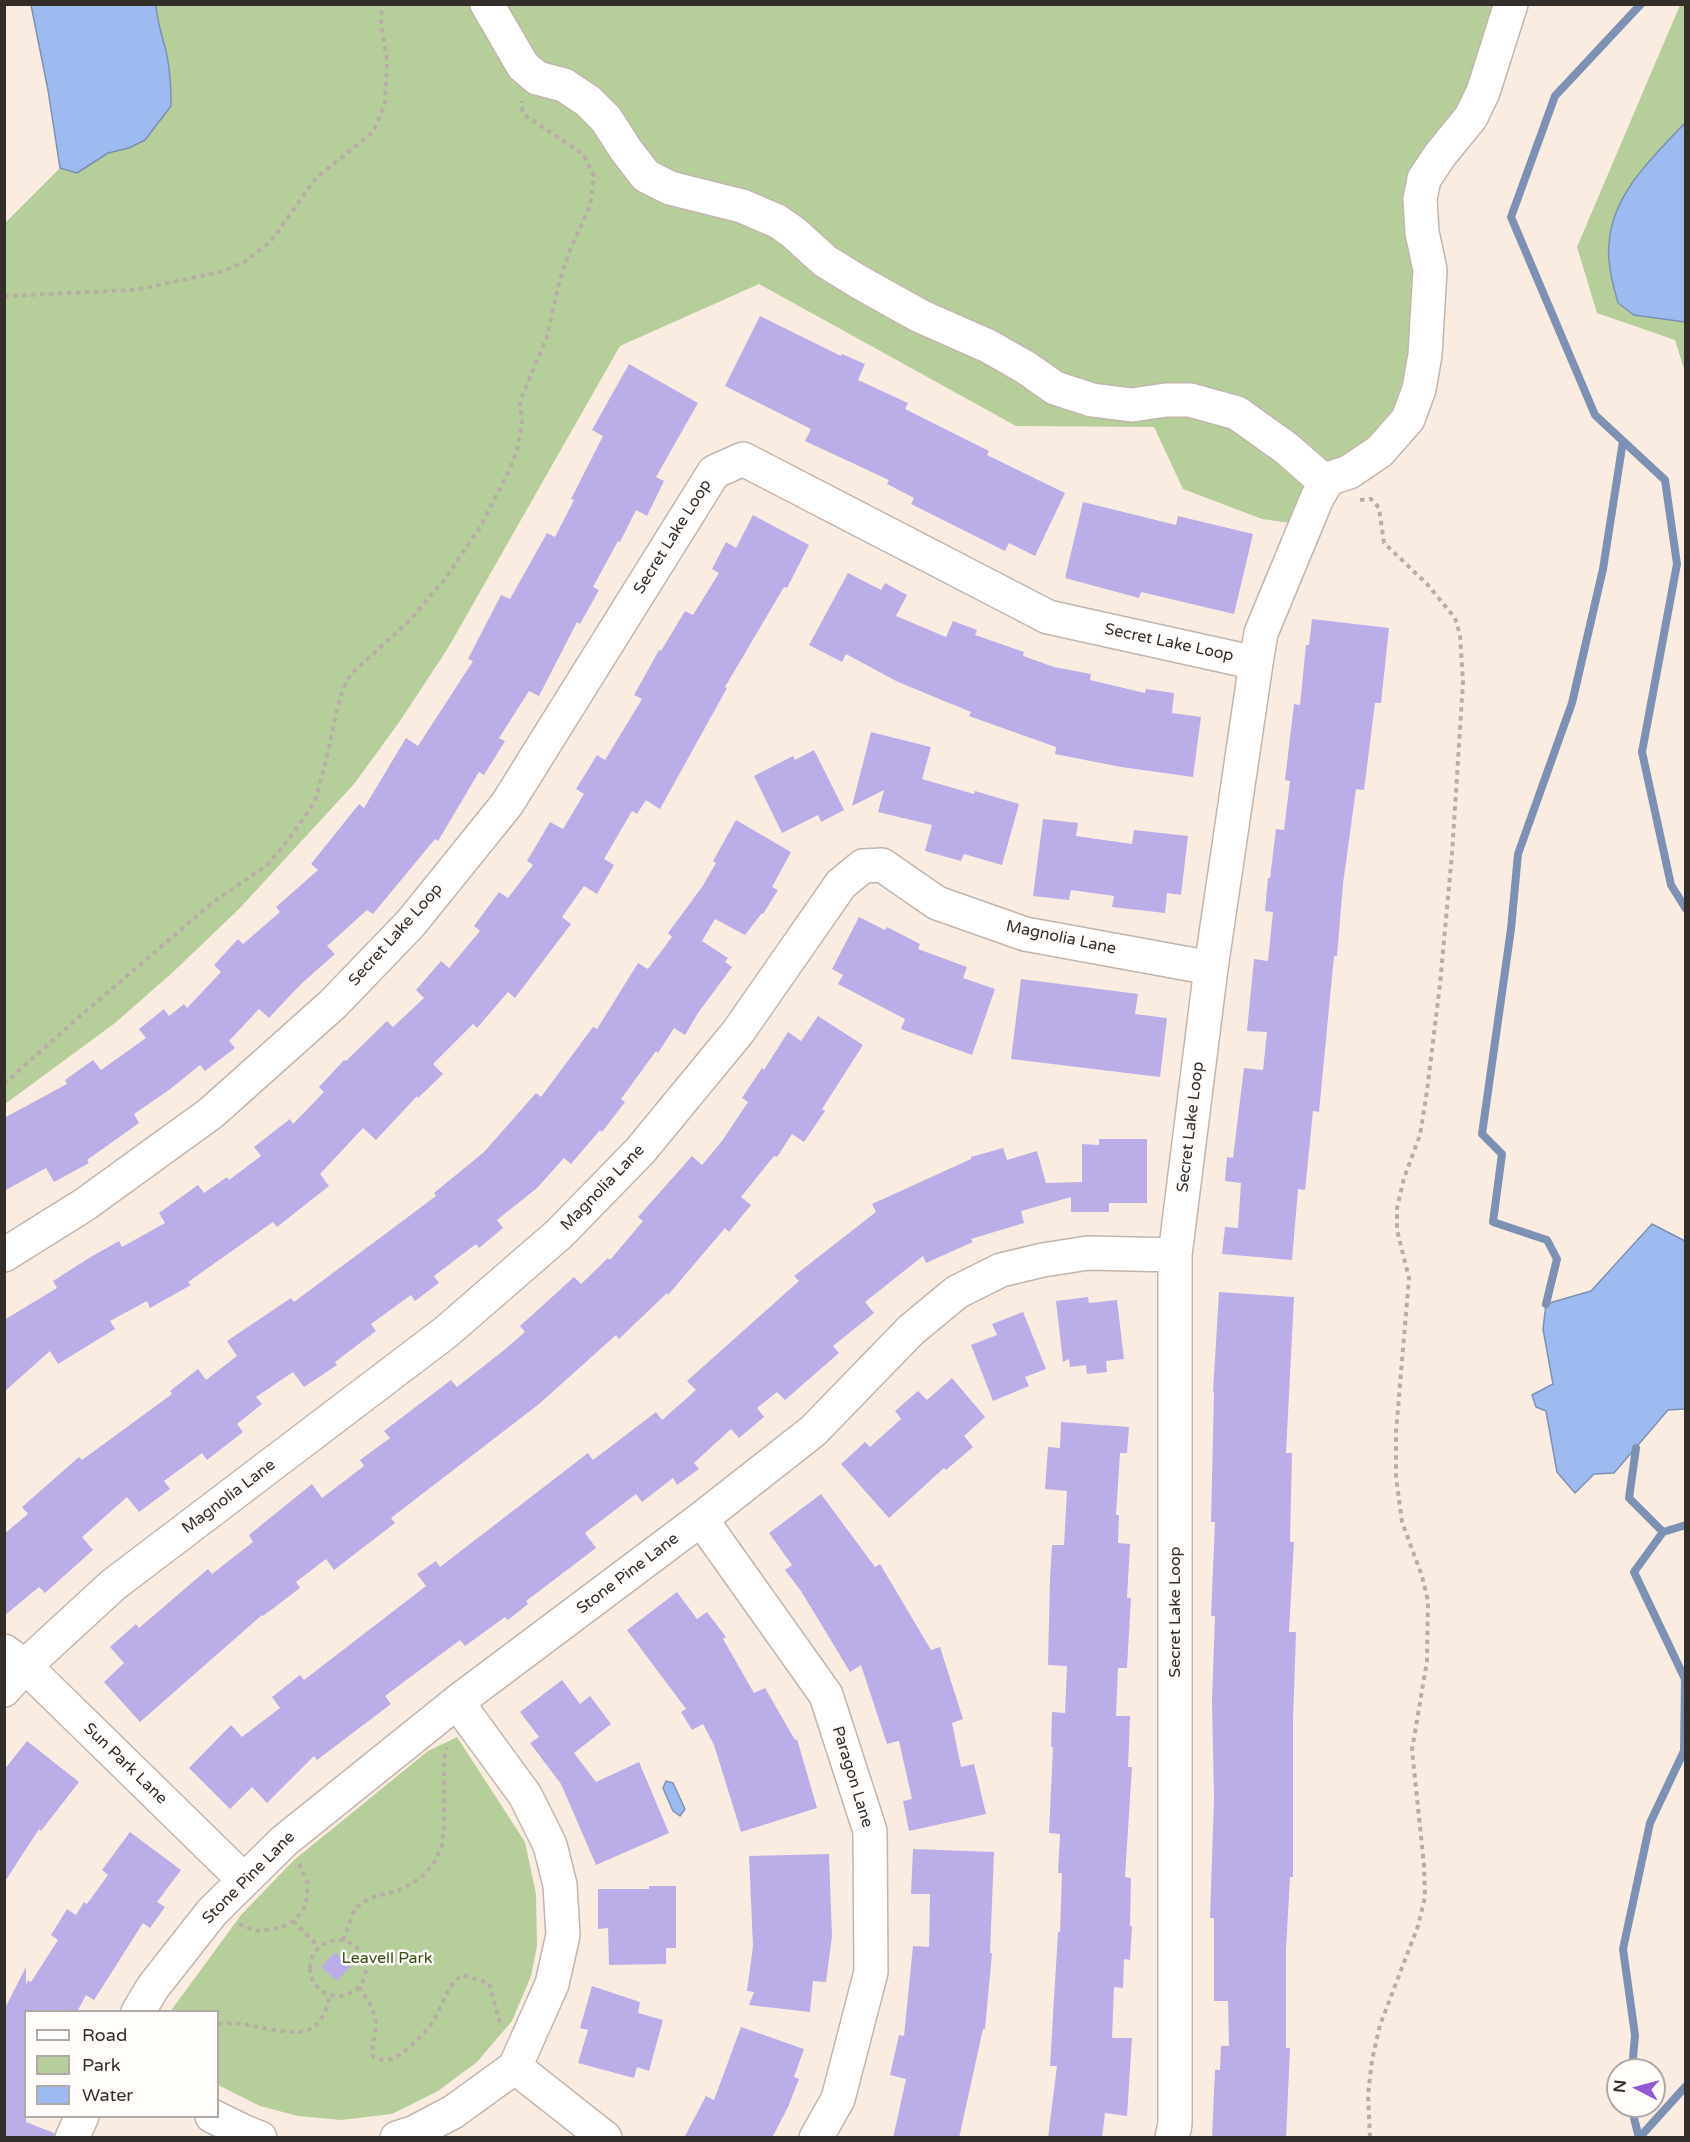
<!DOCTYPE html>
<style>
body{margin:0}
#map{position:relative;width:1690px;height:2142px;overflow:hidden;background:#faece1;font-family:"Varela Round",sans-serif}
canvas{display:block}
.frame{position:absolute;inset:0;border:6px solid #332e2a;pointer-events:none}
.legend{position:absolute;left:24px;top:2010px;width:195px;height:108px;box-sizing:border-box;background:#fffcfa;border:2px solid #adaaa7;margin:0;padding:8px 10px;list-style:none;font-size:18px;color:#332e2a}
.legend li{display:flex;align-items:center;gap:12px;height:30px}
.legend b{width:30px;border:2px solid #adaaa7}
.north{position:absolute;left:1606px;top:2058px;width:60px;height:60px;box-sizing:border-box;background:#fffcfa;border:2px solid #adaaa7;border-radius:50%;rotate:276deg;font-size:16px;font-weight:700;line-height:24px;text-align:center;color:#332e2a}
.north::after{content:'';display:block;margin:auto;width:21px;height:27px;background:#915bd3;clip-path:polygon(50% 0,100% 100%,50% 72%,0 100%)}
</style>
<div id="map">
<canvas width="1690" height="2142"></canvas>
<div class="frame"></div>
<ul class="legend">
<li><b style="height:8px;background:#fff"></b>Road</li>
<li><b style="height:16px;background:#b6ce9a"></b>Park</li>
<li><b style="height:16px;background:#9dbbf0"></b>Water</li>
</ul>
<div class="north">N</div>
</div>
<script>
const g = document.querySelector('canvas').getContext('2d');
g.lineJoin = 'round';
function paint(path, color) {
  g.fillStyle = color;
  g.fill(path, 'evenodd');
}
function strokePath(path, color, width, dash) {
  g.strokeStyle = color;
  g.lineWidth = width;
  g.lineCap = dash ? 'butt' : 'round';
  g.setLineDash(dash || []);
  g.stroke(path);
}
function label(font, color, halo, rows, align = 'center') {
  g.font = font + ' "Varela Round",sans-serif';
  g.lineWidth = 5;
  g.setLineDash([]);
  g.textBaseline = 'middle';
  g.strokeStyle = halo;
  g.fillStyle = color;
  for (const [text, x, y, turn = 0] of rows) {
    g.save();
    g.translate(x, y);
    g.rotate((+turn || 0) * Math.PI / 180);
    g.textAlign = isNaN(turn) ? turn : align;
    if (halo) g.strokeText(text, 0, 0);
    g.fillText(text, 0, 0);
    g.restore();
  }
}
paint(new Path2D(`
 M 85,5 L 1494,5 L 1462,109 L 1443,135 L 1416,268 L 1413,355 L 1397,417 L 1291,523 L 1262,519 L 1183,489 L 1154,427 L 1016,426 L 759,284 L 620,346 L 448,648 L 400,721 L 354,784 L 239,909 L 172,973 L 115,1023 L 5,1104 L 5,223 L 60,168 Z
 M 1680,5 L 1685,5 L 1685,372 L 1675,340 L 1597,313 L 1577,247 Z
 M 457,1737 L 525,1842 L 536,1894 L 537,1946 L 531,1976 L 512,2021 L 477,2062 L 438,2091 L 392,2114 L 341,2120 L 298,2116 L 260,2106 L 218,2085 L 218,2012 L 170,2012 L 241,1915 L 294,1860 L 428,1751 Z`), '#b6ce9a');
const water = new Path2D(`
 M 31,5 L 156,5 C 157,21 161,32 165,47 C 170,66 171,87 171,106 L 145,140 L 129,148 L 108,153 L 77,173 L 60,168 L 48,90 Z
 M 1685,123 L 1685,322 L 1634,315 L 1618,303 C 1613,285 1607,263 1609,244 C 1612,194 1652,158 1685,123 Z
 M 1652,1224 L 1685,1241 L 1685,1409 L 1668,1410 L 1614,1473 L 1594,1474 L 1575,1493 L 1557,1472 L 1546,1411 L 1536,1407 L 1532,1395 L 1553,1384 L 1543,1329 L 1546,1304 L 1591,1291 Z
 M 666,1781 L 673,1783 L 685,1809 L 680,1816 L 673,1811 L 663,1788 Z`);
paint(water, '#9dbbf0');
strokePath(water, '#7d91b5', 1.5);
strokePath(new Path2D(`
 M 1641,4 L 1555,96 L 1511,217 L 1595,415 L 1665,480 L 1677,564 L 1642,752 L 1671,885 L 1686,909
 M 1546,1304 L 1557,1259 L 1547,1240 L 1493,1222 L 1502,1154 L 1482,1134 L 1511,929 L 1518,854 L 1572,703 L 1603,569 L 1623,441
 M 1636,1448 L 1629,1498 L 1663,1532
 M 1632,2070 L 1635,2035 L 1623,1949 L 1650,1823 L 1684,1751 L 1685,1679 L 1634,1572 L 1663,1532 L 1686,1525
 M 1631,2106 L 1639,2138
 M 1639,2138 L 1686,2086`), '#7d91b5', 8);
paint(new Path2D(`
 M 760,316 L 841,356 L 842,354 L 865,364 L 858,380 L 908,403 L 905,409 L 989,451 L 987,455 L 1065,493 L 1035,556 L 1009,543 L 1005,551 L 911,504 L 914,498 L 887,484 L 889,480 L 805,441 L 811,429 L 725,386 Z
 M 629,364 L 698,403 L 656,477 L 664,481 L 647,516 L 636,510 L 620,542 L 618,541 L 593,587 L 599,590 L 580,624 L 577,622 L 539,696 L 529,691 L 499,738 L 505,741 L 484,775 L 479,772 L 438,841 L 435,839 L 373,914 L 367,910 L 327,946 L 335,954 L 300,985 L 269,1018 L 259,1009 L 229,1041 L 235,1048 L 205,1071 L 200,1065 L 169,1090 L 134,1114 L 139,1123 L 87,1160 L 89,1163 L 54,1182 L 46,1168 L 4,1191 L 4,1118 L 67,1084 L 65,1080 L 93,1060 L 101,1070 L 146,1038 L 139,1029 L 164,1009 L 169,1016 L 184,1004 L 187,1008 L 221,972 L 214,965 L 238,939 L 243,944 L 280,912 L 276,907 L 318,870 L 311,864 L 359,804 L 364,808 L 406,738 L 418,746 L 473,661 L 468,659 L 501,595 L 510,599 L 547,533 L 555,537 L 574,500 L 571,499 L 603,436 L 592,430 Z
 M 1083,502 L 1176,525 L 1178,516 L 1253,534 L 1234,614 L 1141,592 L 1139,598 L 1065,578 Z
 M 753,515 L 809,545 L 787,588 L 784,587 L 725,687 L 727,688 L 660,809 L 646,800 L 637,814 L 632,811 L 604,859 L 614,865 L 597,894 L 584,886 L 562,917 L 571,924 L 515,998 L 508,992 L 477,1028 L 473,1024 L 433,1064 L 443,1074 L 418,1098 L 417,1096 L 376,1140 L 363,1128 L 320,1174 L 329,1186 L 277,1227 L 273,1222 L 188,1282 L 191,1285 L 150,1308 L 147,1301 L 110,1321 L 115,1329 L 58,1364 L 50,1351 L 4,1392 L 4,1320 L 57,1288 L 53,1281 L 89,1258 L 119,1241 L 122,1247 L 165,1223 L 159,1213 L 198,1185 L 204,1193 L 227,1177 L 229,1180 L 261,1156 L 254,1147 L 290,1119 L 293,1124 L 324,1092 L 319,1087 L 344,1060 L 346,1061 L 387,1021 L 393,1027 L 424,998 L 416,990 L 441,961 L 449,968 L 480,931 L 474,926 L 499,892 L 508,898 L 533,865 L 527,861 L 550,822 L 563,829 L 584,794 L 576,789 L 597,755 L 605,760 L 642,699 L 634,695 L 659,650 L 661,651 L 685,611 L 693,615 L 719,573 L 712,569 L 726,542 L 736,548 Z
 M 848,573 L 881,590 L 885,583 L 907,595 L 896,616 L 946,637 L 953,621 L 977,630 L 975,635 L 1024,652 L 1023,656 L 1054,667 L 1091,674 L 1090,680 L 1145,693 L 1146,689 L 1174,693 L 1172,713 L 1201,717 L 1193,777 L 1121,767 L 1055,754 L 1056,747 L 969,716 L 971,712 L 898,682 L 846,654 L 842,662 L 809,645 Z
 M 1312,619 L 1389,628 L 1381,703 L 1375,703 L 1364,790 L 1356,789 L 1343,884 L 1337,956 L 1334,956 L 1319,1112 L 1313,1111 L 1305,1190 L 1298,1189 L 1292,1260 L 1222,1254 L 1225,1227 L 1238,1228 L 1241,1183 L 1225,1181 L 1227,1157 L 1233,1158 L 1244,1068 L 1263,1070 L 1267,1032 L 1247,1031 L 1254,959 L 1268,961 L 1273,912 L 1265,911 L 1268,878 L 1270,878 L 1276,829 L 1284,830 L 1290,781 L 1285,780 L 1294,704 L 1300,705 L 1306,645 L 1309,645 Z
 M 871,732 L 931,747 L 922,779 L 974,794 L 975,791 L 1019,804 L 1002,865 L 964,854 L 961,861 L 925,851 L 932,825 L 878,812 L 884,790 L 852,806 Z
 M 814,750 L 844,810 L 821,822 L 818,815 L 782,833 L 754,776 L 793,756 L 795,760 Z
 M 1043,819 L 1078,823 L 1076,836 L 1132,844 L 1134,830 L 1188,836 L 1181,895 L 1167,893 L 1165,913 L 1112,907 L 1114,896 L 1071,890 L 1069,900 L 1033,896 Z
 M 736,820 L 791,852 L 772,887 L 778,890 L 763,914 L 762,913 L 745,935 L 715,919 L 702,941 L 728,958 L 725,962 L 732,967 L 698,1013 L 685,1035 L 674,1028 L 658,1053 L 656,1051 L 621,1099 L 625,1102 L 602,1132 L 600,1130 L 571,1164 L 564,1158 L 537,1188 L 497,1220 L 503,1228 L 479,1248 L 476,1244 L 434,1276 L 439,1283 L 415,1301 L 411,1295 L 371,1324 L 376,1331 L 335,1362 L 337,1365 L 304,1387 L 293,1372 L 256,1397 L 262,1404 L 237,1424 L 243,1432 L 207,1460 L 202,1453 L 164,1481 L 170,1489 L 139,1512 L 127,1497 L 82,1537 L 93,1550 L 45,1593 L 39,1587 L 4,1616 L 4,1534 L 28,1514 L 22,1507 L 79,1457 L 82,1460 L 172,1394 L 170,1391 L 198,1369 L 206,1380 L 237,1356 L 227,1341 L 291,1298 L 294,1302 L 436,1196 L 434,1193 L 484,1152 L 536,1093 L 541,1097 L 593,1027 L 597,1029 L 638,963 L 648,969 L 672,937 L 668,933 L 702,887 L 716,863 L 713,861 Z
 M 859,917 L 885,930 L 887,927 L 920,944 L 918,949 L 967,967 L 963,978 L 995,989 L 972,1055 L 901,1029 L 905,1019 L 838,984 L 843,975 L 832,969 Z
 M 1021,979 L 1138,994 L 1135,1014 L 1167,1018 L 1160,1077 L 1011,1059 Z
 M 818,1016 L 863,1045 L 822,1109 L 825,1111 L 804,1142 L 792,1134 L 777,1157 L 774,1156 L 741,1197 L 751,1205 L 729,1232 L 725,1228 L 668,1295 L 667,1293 L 619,1339 L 616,1335 L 539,1404 L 391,1518 L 395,1523 L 334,1570 L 326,1559 L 296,1582 L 300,1588 L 263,1616 L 262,1615 L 140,1722 L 104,1682 L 124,1663 L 110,1647 L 136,1624 L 139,1628 L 208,1569 L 212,1574 L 253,1542 L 249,1535 L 312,1484 L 322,1498 L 364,1466 L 360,1460 L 390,1438 L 384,1431 L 451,1380 L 457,1387 L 503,1351 L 525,1332 L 520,1326 L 574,1277 L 581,1284 L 608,1258 L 610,1260 L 643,1221 L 638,1217 L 692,1156 L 702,1165 L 722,1141 L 748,1102 L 742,1098 L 762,1068 L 764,1070 L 788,1032 L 801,1041 Z
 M 1099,1139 L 1147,1139 L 1147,1203 L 1109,1203 L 1109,1212 L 1071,1212 L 1071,1197 L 1021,1211 L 1024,1223 L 971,1239 L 973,1242 L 926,1263 L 923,1256 L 865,1302 L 874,1313 L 833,1346 L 839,1353 L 785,1400 L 777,1392 L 757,1408 L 764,1417 L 739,1438 L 731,1429 L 694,1463 L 699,1469 L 677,1485 L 673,1478 L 642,1502 L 636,1494 L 585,1533 L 596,1548 L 526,1601 L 528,1604 L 508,1620 L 505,1617 L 465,1646 L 460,1640 L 385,1696 L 391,1704 L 317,1760 L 314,1756 L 267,1803 L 252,1787 L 230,1809 L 189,1768 L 231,1725 L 242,1737 L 280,1708 L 272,1697 L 300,1675 L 304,1680 L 426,1586 L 417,1574 L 436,1561 L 440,1567 L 588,1453 L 593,1460 L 656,1412 L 662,1420 L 696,1390 L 687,1381 L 799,1281 L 794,1276 L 876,1212 L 872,1204 L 971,1159 L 971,1157 L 1003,1148 L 1007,1160 L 1037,1151 L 1046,1183 L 1082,1182 L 1082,1144 L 1099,1145 Z
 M 1219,1292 L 1294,1297 L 1286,1453 L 1292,1453 L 1290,1542 L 1294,1542 L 1289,1632 L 1296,1632 L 1293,1721 L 1293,1877 L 1290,1877 L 1286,1950 L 1286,2048 L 1290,2048 L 1286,2138 L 1212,2138 L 1215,2070 L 1220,2070 L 1221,2046 L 1229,2046 L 1228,2001 L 1214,2001 L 1214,1918 L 1210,1918 L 1214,1798 L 1212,1701 L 1215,1616 L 1211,1616 L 1215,1522 L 1211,1522 L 1214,1392 L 1213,1392 Z
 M 1088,1297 L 1089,1303 L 1117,1300 L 1124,1359 L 1106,1361 L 1107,1372 L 1087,1374 L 1086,1365 L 1070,1367 L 1069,1359 L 1063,1362 L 1056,1301 Z
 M 1023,1312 L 1046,1369 L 1025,1377 L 1029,1386 L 993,1401 L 971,1345 L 997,1335 L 992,1324 Z
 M 952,1378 L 985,1417 L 964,1436 L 973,1447 L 946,1470 L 944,1468 L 889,1518 L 841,1464 L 865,1442 L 870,1447 L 901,1419 L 895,1411 L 918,1391 L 927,1400 Z
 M 1061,1422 L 1129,1427 L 1127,1453 L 1120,1453 L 1116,1515 L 1119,1515 L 1118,1543 L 1130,1544 L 1127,1598 L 1131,1598 L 1127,1668 L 1118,1668 L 1116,1716 L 1130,1716 L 1128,1767 L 1132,1767 L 1125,1877 L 1131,1878 L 1130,1926 L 1132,1926 L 1130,1960 L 1124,1959 L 1123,1988 L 1114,1987 L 1112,2038 L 1132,2038 L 1127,2116 L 1105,2113 L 1102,2138 L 1048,2138 L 1057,2066 L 1050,2066 L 1058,1932 L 1060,1932 L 1062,1873 L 1058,1873 L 1060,1834 L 1049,1833 L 1053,1747 L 1051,1747 L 1052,1712 L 1065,1713 L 1067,1666 L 1048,1665 L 1050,1578 L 1052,1545 L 1064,1545 L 1067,1491 L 1045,1489 L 1048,1447 L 1060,1448 Z
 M 821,1494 L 875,1567 L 880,1564 L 931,1650 L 940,1647 L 963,1719 L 952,1723 L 961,1767 L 974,1764 L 986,1814 L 909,1831 L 903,1801 L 912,1799 L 899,1741 L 887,1744 L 861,1665 L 850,1672 L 801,1591 L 785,1570 L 792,1565 L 769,1533 Z
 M 677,1592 L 697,1619 L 707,1612 L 726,1637 L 723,1639 L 754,1693 L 765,1688 L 795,1740 L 797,1739 L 817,1808 L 741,1832 L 714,1745 L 703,1724 L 692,1730 L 681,1712 L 686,1709 L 627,1630 Z
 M 562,1680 L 580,1704 L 590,1696 L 611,1724 L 574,1753 L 596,1782 L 639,1762 L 669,1833 L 596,1865 L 561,1784 L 530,1743 L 539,1737 L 520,1712 Z
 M 27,1741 L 79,1782 L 41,1831 L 39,1829 L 4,1883 L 4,1770 Z
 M 130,1832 L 181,1870 L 157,1902 L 165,1907 L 150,1928 L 143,1923 L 94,2000 L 86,1995 L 77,2012 L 26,2012 L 26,2122 L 54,2133 L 54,2138 L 4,2138 L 4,2010 L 26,1967 L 26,1985 L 28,1980 L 31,1982 L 58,1940 L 51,1935 L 67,1909 L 76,1915 L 84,1902 L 87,1904 L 108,1875 L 102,1870 Z
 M 913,1849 L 994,1852 L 990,1953 L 992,1953 L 985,2029 L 983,2029 L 959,2138 L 893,2138 L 906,2079 L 890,2075 L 899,2035 L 904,2036 L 913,1946 L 929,1947 L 930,1894 L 911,1894 Z
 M 829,1854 L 832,1936 L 826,1982 L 813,1981 L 810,2012 L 749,2005 L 754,1992 L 747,1991 L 753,1946 L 749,1856 Z
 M 649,1886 L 676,1886 L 676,1948 L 666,1948 L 666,1964 L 609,1965 L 608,1928 L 598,1929 L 598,1889 L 649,1889 Z
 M 335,1952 L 351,1966 L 337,1981 L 321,1967 Z
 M 592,1986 L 640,2002 L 638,2013 L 663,2020 L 649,2071 L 637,2067 L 634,2078 L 578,2063 L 588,2030 L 580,2028 Z
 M 741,2027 L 804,2049 L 794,2077 L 799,2079 L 788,2107 L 772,2138 L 684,2138 L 706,2096 L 714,2100 Z`), '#bbaee8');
const minor = new Path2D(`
 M 487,4 L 523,66 L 537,78 L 564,85 L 588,101 L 606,119 L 626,150 L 646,176 L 670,188 L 742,206 L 777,221 L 793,232 L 825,261 L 859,282 L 920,316 L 988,346 L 1025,367 L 1055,388 L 1092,400 L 1132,405 L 1166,400 L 1190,400 L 1237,413 L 1286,448 L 1326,483
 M 1256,663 L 1261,633 L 1317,498 L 1328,479 L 1349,472 L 1380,451 L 1408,419 L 1419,389 L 1425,355 L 1430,270 L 1422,232 L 1420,199 L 1424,179 L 1440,155 L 1471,117 L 1483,92 L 1511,4
 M 4,1255 L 84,1205 L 211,1113 L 333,1004 L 411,923 L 507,804 L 714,472 L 743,459 L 1048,617 L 1256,663 L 1211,968 L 1175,1255 L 1175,2124 L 1172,2138
 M 701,1519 L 826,1695 L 870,1831 L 871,1972 L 838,2099 L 816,2138
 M 4,1651 L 25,1666 L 244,1880
 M 4,1690 L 25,1666 L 113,1585 L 446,1332 L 559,1234 L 640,1151 L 738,1032 L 841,884 L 863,866 L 882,865 L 937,903 L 1025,934 L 1211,968
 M 138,2012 L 153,1987 L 212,1912 L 284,1841 L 457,1702 L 701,1519 L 813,1431 L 911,1330 L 957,1292 L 1001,1270 L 1043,1260 L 1088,1253 L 1175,1255
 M 515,2067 L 605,2138
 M 212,2116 L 247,2133 L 260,2138
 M 72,2138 L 82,2116
 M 397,2138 L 413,2133 L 453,2112 L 515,2067 L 552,1984 L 563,1935 L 560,1885 L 550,1845 L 525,1795 L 457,1702`);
strokePath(minor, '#c2b5ab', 36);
strokePath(new Path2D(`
 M 4,296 L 135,290 L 224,271 L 246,261 L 271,241 L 316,178 L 373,132 L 385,104 L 387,61 L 381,21 L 382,4
 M 1360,500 L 1371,499 L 1379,508 L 1384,543 L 1427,584 L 1455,618 L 1460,635 L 1463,682 L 1452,854 L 1440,984 L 1427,1091 L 1420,1135 L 1404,1178 L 1397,1208 L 1397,1230 L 1409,1278 L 1396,1432 L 1396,1477 L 1402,1522 L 1422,1576 L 1428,1601 L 1427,1661 L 1412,1750 L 1424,1865 L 1425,1897 L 1418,1926 L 1380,2025 L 1372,2060 L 1368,2095 L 1370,2138
 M 4,1084 L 79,1017 L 212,903 L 267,865 L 281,849 L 300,824 L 315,801 L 326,761 L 336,714 L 343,689 L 350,675 L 409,621 L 445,579 L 480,527 L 510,469 L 517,450 L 522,425 L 520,401 L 547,337 L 559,283 L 570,250 L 590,206 L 594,176 L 583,154 L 523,114 L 521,101
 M 293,1921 L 319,1947
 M 239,1924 L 256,1931 L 281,1928 L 293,1921 L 303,1911 L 306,1903 L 308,1884 L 299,1864
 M310 1968a28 28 0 1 1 56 0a28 28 0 1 1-56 0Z
 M 343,1940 L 355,1908 L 370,1898 L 399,1890 L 413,1883 L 425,1874 L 435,1861 L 442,1845 L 444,1828 L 444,1758 L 447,1747
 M 359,1987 C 368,2001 379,2015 375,2032 C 374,2042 371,2047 373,2057 C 379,2059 384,2061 391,2059 C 404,2055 429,2030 435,2018 C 444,2002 446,1987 462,1975 L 489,1983 L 501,2027
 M 218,2024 C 225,2023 234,2023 241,2024 C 258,2026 292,2036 308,2030 C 322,2025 327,2008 330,1995`), '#b9aea6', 4, [4.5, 4.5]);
strokePath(minor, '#fff', 33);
label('16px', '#332e2a', '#fffcfa', [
 ["Secret Lake Loop",673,537,-58],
 ["Secret Lake Loop",1169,643,12],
 ["Secret Lake Loop",396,935,-48],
 ["Magnolia Lane",1061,938,12],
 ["Secret Lake Loop",1191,1127,-83],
 ["Magnolia Lane",603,1188,-46],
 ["Magnolia Lane",229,1497,-37],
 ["Stone Pine Lane",628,1574,-37],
 ["Secret Lake Loop",1176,1612,-90],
 ["Sun Park Lane",125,1764,44],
 ["Paragon Lane",852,1777,73],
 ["Stone Pine Lane",249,1878,-45]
]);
label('16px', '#364e11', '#fffcfa', [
 ["Leavell Park",387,1959]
]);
</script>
